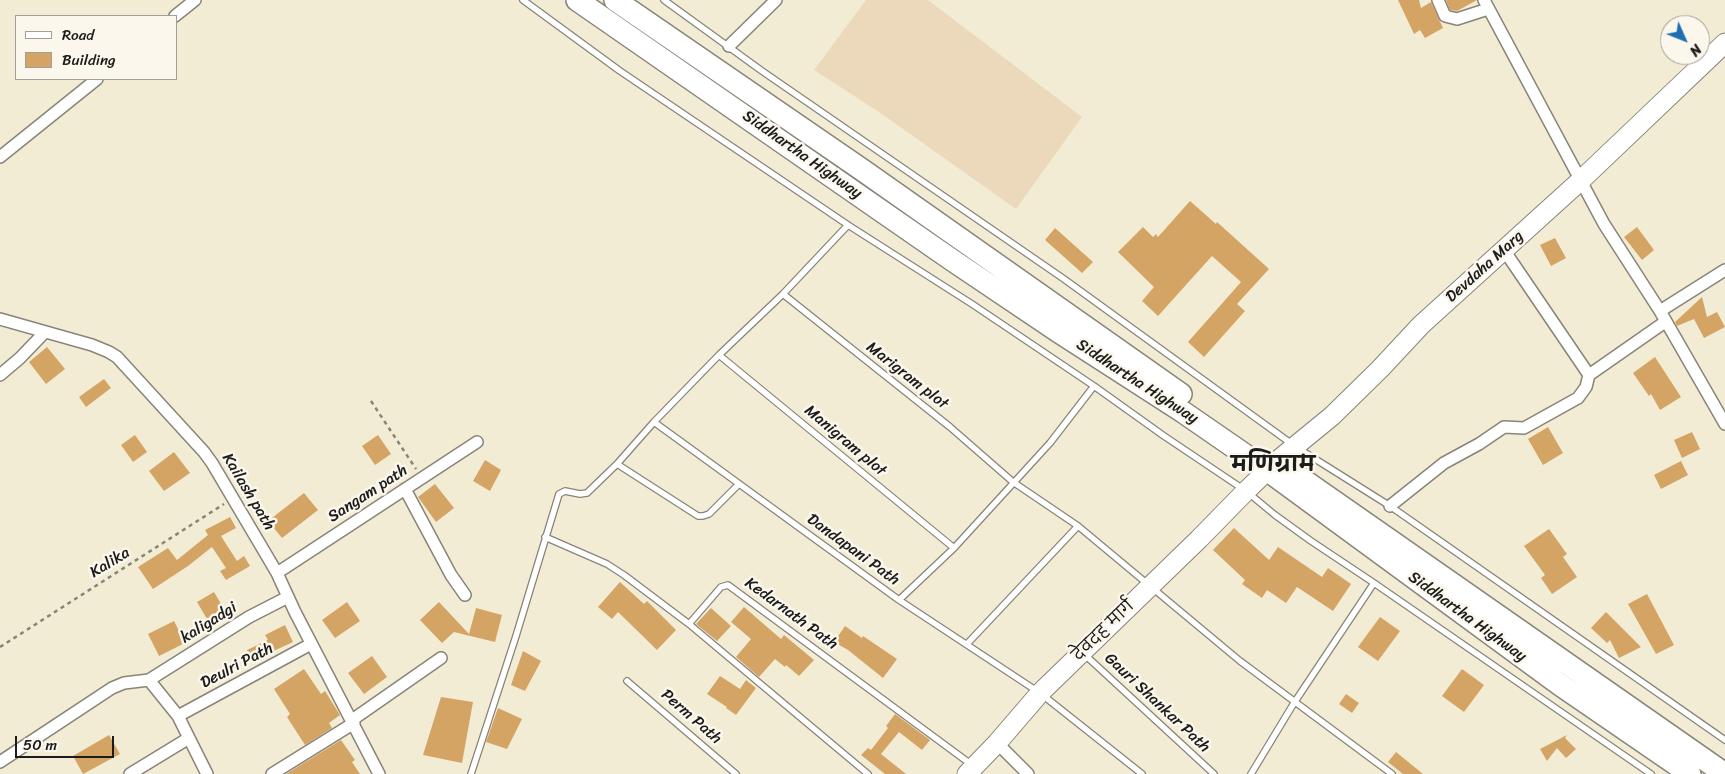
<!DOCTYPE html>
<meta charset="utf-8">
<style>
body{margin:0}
#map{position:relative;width:1725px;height:774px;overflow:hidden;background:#f3ecd5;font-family:Sriracha,sans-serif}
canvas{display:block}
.legend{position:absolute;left:15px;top:15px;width:162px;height:65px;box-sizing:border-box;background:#fbf7ec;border:1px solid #a29f99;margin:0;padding:6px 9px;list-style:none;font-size:15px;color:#1c1c1c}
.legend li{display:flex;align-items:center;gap:10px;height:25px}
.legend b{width:25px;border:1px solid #a29f99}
.north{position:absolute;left:1660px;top:15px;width:50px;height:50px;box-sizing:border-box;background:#fbf7ec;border:1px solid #a29f99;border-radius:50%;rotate:134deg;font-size:14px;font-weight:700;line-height:20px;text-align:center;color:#1c1c1c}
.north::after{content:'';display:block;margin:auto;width:18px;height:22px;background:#1f6fb2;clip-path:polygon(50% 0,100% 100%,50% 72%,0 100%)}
.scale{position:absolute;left:15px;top:736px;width:99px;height:22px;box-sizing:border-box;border:2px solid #1c1c1c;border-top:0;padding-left:6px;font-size:15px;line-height:18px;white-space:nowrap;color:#1c1c1c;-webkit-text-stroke:4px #fbf7ec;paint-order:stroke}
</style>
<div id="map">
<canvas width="1725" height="774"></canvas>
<ul class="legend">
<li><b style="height:6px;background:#fff"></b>Road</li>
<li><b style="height:14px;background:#d4a465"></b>Building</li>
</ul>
<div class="north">N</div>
<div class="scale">50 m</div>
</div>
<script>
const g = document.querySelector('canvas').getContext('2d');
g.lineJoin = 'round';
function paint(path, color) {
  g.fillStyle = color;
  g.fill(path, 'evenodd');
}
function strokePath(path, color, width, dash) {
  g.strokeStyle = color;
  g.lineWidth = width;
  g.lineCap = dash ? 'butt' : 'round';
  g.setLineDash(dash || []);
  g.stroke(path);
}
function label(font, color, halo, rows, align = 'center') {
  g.font = font + ' Sriracha,"Playpen Sans Deva",sans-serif';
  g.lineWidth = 5;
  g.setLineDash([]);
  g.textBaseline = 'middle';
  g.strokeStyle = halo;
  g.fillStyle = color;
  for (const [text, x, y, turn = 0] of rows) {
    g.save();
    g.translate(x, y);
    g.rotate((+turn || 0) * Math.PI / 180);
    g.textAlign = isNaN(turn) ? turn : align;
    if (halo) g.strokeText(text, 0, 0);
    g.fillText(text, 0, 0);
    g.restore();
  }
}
paint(new Path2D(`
 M 866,0 L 928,0 L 1082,117 L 1016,209 L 879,112 L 814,70 Z`), '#ecd8ba');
paint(new Path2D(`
 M 1398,0 L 1419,0 L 1421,8 L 1431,2 L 1443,28 L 1425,38 L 1420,30 L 1414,34 Z
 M 1446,0 L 1477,0 L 1457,11 L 1450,10 Z
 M 1190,201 L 1216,224 L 1217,222 L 1269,269 L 1237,304 L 1245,311 L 1204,357 L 1188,342 L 1241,282 L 1212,256 L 1158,316 L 1142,301 L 1154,287 L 1118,252 L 1143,227 L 1153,237 L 1156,234 L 1158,237 Z
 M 1637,227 L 1654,250 L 1642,260 L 1624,237 Z
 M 1055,228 L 1093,262 L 1082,273 L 1045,240 Z
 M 1555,238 L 1566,258 L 1551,266 L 1540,245 Z
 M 1702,297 L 1707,317 L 1717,312 L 1725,327 L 1704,338 L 1694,319 L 1677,326 L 1675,322 Z
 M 47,347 L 65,369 L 46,384 L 29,362 Z
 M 1655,357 L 1681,397 L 1660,410 L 1651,394 L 1649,396 L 1633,373 Z
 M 104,379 L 111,388 L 86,407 L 79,397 Z
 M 1548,427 L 1563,453 L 1543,465 L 1528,439 Z
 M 1692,432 L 1700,449 L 1682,458 L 1674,440 Z
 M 135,435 L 147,452 L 133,462 L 121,445 Z
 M 378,435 L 391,454 L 375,465 L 362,446 Z
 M 174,452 L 190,473 L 164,491 L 149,471 Z
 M 485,460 L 501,470 L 490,491 L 473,481 Z
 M 1681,461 L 1688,475 L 1661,489 L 1654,475 Z
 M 435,484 L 454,508 L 436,522 L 418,497 Z
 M 304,493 L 318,510 L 282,538 L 268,521 Z
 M 230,517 L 236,528 L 221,536 L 237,561 L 244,556 L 250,566 L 226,580 L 220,571 L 226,568 L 212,547 L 188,566 L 153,589 L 138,567 L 168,548 L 177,560 L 208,535 L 205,530 Z
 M 1234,528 L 1269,560 L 1278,547 L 1322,577 L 1328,568 L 1351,584 L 1333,611 L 1297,587 L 1286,603 L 1267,590 L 1262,598 L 1242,584 L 1245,580 L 1213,550 Z
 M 1549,529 L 1567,554 L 1563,557 L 1577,577 L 1552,594 L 1541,578 L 1545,575 L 1524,546 Z
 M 620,582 L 644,604 L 647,601 L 676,630 L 657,650 L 618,612 L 612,619 L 598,607 Z
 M 214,592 L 227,614 L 210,624 L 197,602 Z
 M 1647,594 L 1674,645 L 1656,654 L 1628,604 Z
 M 347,602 L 360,621 L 335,638 L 322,620 Z
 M 439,602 L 469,634 L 476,608 L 502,615 L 495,642 L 454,632 L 442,643 L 420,620 Z
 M 744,607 L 781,639 L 784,635 L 814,660 L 799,676 L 786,665 L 785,667 L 775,659 L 759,677 L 736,657 L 751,639 L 731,622 Z
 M 711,608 L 731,626 L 717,641 L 696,624 Z
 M 1606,612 L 1641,647 L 1619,658 L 1610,640 L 1607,643 L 1591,628 Z
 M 1380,617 L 1400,631 L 1378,661 L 1358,647 Z
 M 174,621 L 185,643 L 159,656 L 148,634 Z
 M 285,625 L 293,642 L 252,661 L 247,650 L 268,640 L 265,635 Z
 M 845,626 L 862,638 L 863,636 L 897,659 L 883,678 L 848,650 L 834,642 Z
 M 523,651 L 541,661 L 525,691 L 511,685 Z
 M 372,656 L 387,677 L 364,694 L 348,673 Z
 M 304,669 L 321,694 L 325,691 L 340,715 L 329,723 L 332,728 L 305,745 L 287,717 L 290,714 L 274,689 Z
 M 1462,669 L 1484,685 L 1464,712 L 1442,696 Z
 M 720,676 L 740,689 L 746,680 L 756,688 L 736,715 L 726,708 L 727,707 L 707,694 Z
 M 1346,694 L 1359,703 L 1352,713 L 1339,704 Z
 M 441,697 L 473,702 L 462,763 L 423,755 Z
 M 498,708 L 522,719 L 507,749 L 486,742 Z
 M 895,714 L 930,740 L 922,750 L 899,732 L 881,754 L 906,774 L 885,774 L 861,755 L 868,748 L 871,750 L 888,728 L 886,726 Z
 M 109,735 L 120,754 L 83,774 L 73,756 Z
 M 1567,735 L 1565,738 L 1576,749 L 1566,758 L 1557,748 L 1547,761 L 1540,749 Z
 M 341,740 L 355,760 L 352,762 L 360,774 L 286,774 Z
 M 1396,752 L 1423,774 L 1403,774 L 1388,762 Z`), '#d4a465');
const lane = new Path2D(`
 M 523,0 L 620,71 L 848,225 L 972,304 L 1094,386 L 1164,436 L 1246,491 L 1275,515 L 1311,541 L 1374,583 L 1651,774
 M 664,0 L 762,71 L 1064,279 L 1296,447 L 1390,506 L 1725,740
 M 783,294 L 950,427 L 1013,482 L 1078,526 L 1240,661 L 1392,774
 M 719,355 L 954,548
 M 654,422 L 899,600 L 1040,693 L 1142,774
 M 617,464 L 698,516 L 703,516 L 709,514 L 739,484
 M 545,537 L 607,564 L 624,575 L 689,624 L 868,774
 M 899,600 L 954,548 L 1050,443 L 1094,386
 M 689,624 L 721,587 L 728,585 L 972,765
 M 967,644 L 1078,526
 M 1084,654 L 1214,774
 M 627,681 L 736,774
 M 471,774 L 516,636 L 559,494 L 565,491 L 580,494 L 587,493 L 617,464 L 654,422 L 719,355 L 783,294 L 848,225
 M 1251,774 L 1294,703 L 1374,583`);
const street = new Path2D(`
 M 1438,0 L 1445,16 L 1457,19 L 1488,9
 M 1484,0 L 1604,224 L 1660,311 L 1725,424
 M 175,16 L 195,0
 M 729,46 L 776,0
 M 0,157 L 97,79
 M 1660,311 L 1725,270
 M 0,319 L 92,345 L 109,352 L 117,357 L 204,452 L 212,463 L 277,573 L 295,612 L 379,774
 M 0,375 L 20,358 L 45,332
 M 1589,375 L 1665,322
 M 405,489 L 451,575 L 465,595
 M 1390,506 L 1444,463 L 1479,444 L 1504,427 L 1524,428 L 1578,398 L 1586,387 L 1589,375 L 1504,250
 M 277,573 L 477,442
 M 149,680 L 178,716 L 207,774
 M 178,716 L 311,644
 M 352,720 L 441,658
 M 997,743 L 1028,774
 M 0,762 L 112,688 L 124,683 L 149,680 L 249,617 L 288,597
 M 130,774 L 189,738
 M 272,774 L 354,723`);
const primary = new Path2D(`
 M 967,774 L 997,743 L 1040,693 L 1199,539 L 1246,491 L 1277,461 L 1332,416 L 1380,369 L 1421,325 L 1580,181 L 1725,43`);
const highway = new Path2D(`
 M 577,0 L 952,260 L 1059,332 L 1183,412 L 1267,470 L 1559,684 L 1690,774
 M 615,0 L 861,169 L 1181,394
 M 1298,476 L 1725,774`);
strokePath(lane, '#888478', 8);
strokePath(street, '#888478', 14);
strokePath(primary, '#888478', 21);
strokePath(highway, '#888478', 24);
strokePath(new Path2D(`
 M 371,401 L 416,469
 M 0,647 L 224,504`), '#888478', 2.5, [4, 4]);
strokePath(lane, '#fff', 5.5);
strokePath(street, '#fff', 11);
strokePath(primary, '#fff', 19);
strokePath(highway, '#fff', 21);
label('16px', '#1c1c1c', '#fbf7ec', [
 ["Siddhartha Highway",802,155,35],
 ["Devdaha Marg",1485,267,-42],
 ["Marigram plot",907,376,38],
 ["Siddhartha Highway",1137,382,33],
 ["Manigram plot",845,441,40],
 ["Kailash path",248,492,59],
 ["Sangam path",368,494,-33],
 ["Dandapani Path",853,550,36],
 ["Kalika",110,563,-32],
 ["Kedarnath Path",791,614,36],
 ["Siddhartha Highway",1467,617,36],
 ["kaligadgi",209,623,-32],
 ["देवदह मार्ग",1104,631,-44],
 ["Deulri Path",237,666,-28],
 ["Gauri Shankar Path",1157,703,43],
 ["Perm Path",691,717,41]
]);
label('bold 21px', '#1c1c1c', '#fbf7ec', [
 ["मणिग्राम",1273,466]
]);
</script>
